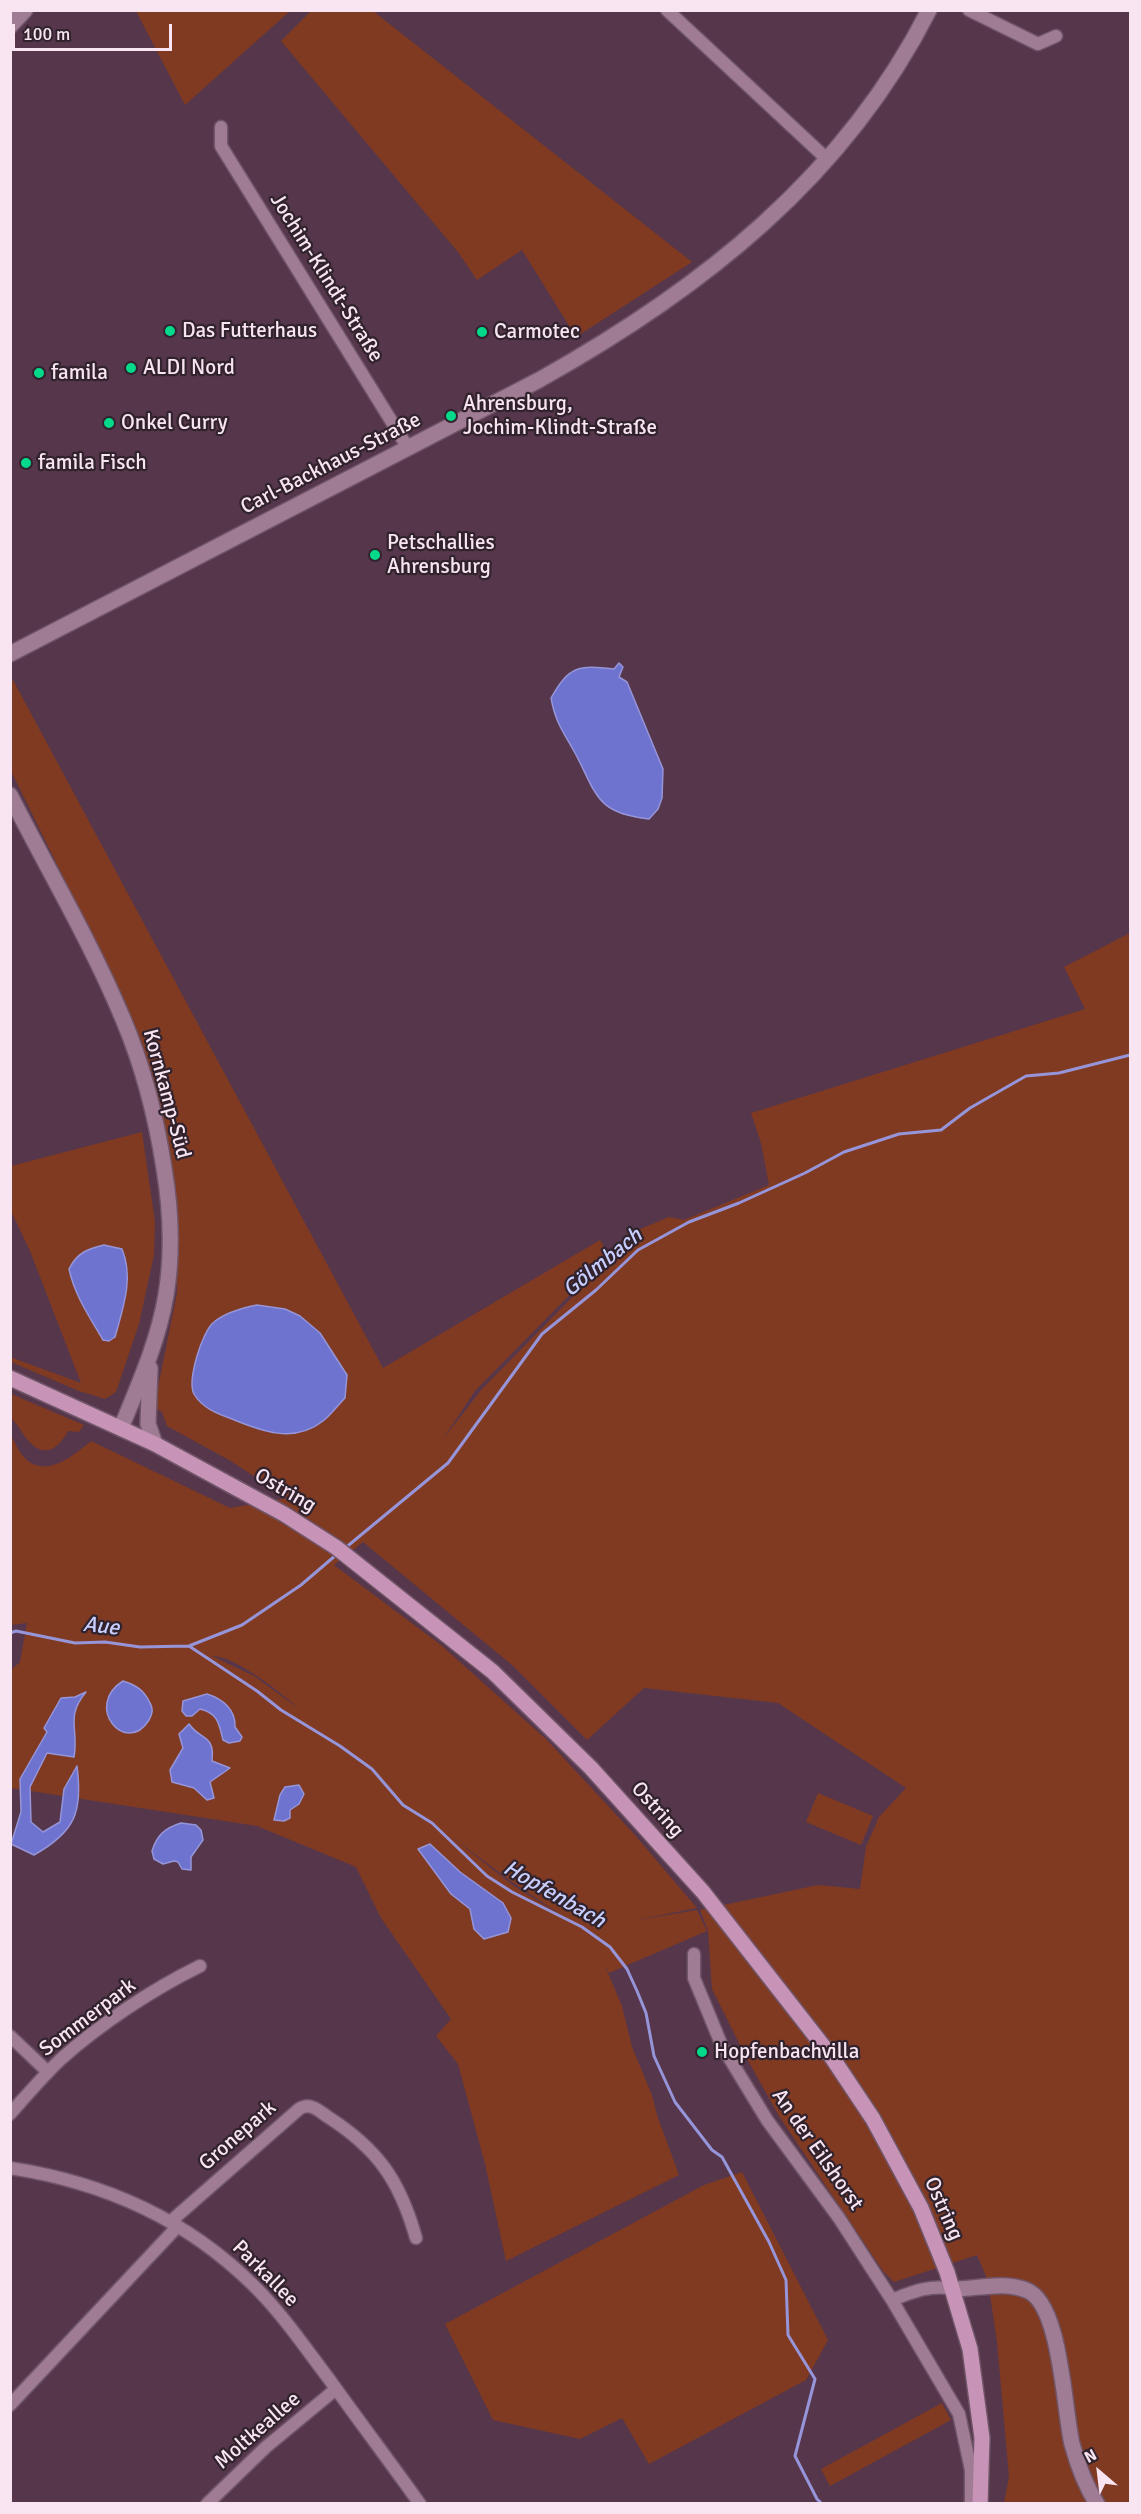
<!DOCTYPE html>
<meta charset="utf-8">
<style>
body{margin:0}
#map{position:relative;width:1141px;height:2514px;overflow:hidden;background:#55364b;font-family:Signika,sans-serif}
canvas{display:block}
.frame{position:absolute;inset:0;border:12px solid #f9e5f2;pointer-events:none}
.north{position:absolute;left:1069px;top:2442px;width:60px;height:60px;-webkit-text-stroke:4px #31232d;paint-order:stroke;rotate:332deg;font-size:16px;font-weight:700;line-height:24px;text-align:center;color:#f9e5f2}
.north::after{content:'';display:block;margin:auto;width:21px;height:27px;background:#f9e5f2;clip-path:polygon(50% 0,100% 100%,50% 72%,0 100%)}
.scale{position:absolute;left:12px;top:24px;width:160px;height:27px;box-sizing:border-box;border:3px solid #f9e5f2;border-top:0;padding-left:8px;font-size:18px;line-height:21px;white-space:nowrap;color:#f9e5f2;-webkit-text-stroke:4px #31232d;paint-order:stroke}
</style>
<div id="map">
<canvas width="1141" height="2514"></canvas>
<div class="frame"></div>
<div class="north">N</div>
<div class="scale">100 m</div>
</div>
<script>
const g = document.querySelector('canvas').getContext('2d');
g.lineJoin = 'round';
function paint(path, color) {
  g.fillStyle = color;
  g.fill(path, 'evenodd');
}
function strokePath(path, color, width, dash) {
  g.strokeStyle = color;
  g.lineWidth = width;
  g.lineCap = dash ? 'butt' : 'round';
  g.setLineDash(dash || []);
  g.stroke(path);
}
function label(font, color, halo, rows, align = 'center') {
  g.font = font + ' Signika,sans-serif';
  g.lineWidth = 4.5;
  g.setLineDash([]);
  g.textBaseline = 'middle';
  g.strokeStyle = halo;
  g.fillStyle = color;
  for (const [text, x, y, turn = 0] of rows) {
    g.save();
    g.translate(x, y);
    g.rotate((+turn || 0) * Math.PI / 180);
    g.textAlign = isNaN(turn) ? turn : align;
    if (halo) g.strokeText(text, 0, 0);
    g.fillText(text, 0, 0);
    g.restore();
  }
}
paint(new Path2D(`
 M 136,11 L 290,11 L 185,105 Z
 M 311,11 L 373,11 L 692,262 L 576,337 L 522,250 L 477,280 L 458,252 L 281,41 Z
 M 13,680 L 383,1368 L 600,1240 L 609,1255 L 475,1391 L 443,1439 L 482,1389 L 596,1273 L 626,1235 L 669,1217 L 684,1220 L 769,1185 L 761,1143 L 751,1113 L 1085,1009 L 1064,967 L 1130,933 L 1130,2503 L 1004,2503 L 1009,2477 L 997,2342 L 988,2281 L 977,2255 L 894,2282 L 883,2271 L 779,2116 L 746,2057 L 712,1989 L 708,1931 L 700,1910 L 818,1885 L 860,1889 L 866,1847 L 879,1817 L 906,1788 L 778,1703 L 644,1688 L 587,1740 L 512,1665 L 363,1542 L 334,1565 L 441,1645 L 547,1740 L 634,1834 L 697,1908 L 631,1921 L 697,1910 L 707,1931 L 609,1973 L 605,1966 L 622,2006 L 632,2047 L 652,2095 L 657,2115 L 679,2175 L 506,2261 L 485,2164 L 458,2064 L 436,2036 L 451,2019 L 381,1918 L 356,1867 L 257,1826 L 11,1788 L 11,1670 L 20,1662 L 27,1623 L 11,1625 L 11,1436 C 15,1442 18,1450 23,1456 C 44,1481 74,1455 91,1441 L 230,1508 L 288,1498 L 229,1460 L 167,1426 L 162,1412 L 154,1407 L 177,1293 L 178,1229 L 174,1189 L 113,978 L 11,771 L 10,684 ZM 257,1305 L 309,1323 L 320,1333 L 340,1363 C 338,1377 338,1396 333,1409 C 322,1437 266,1438 245,1424 C 231,1416 206,1383 194,1370 C 207,1327 209,1316 257,1305 ZM 212,1656 C 233,1655 282,1693 298,1708 L 254,1676 ZM 449,1835 L 515,1884 L 558,1913 L 588,1919 L 557,1913 L 514,1886 Z
 M 142,1132 L 155,1222 L 154,1255 L 139,1324 L 116,1392 L 105,1399 L 79,1391 L 11,1362 L 10,1357 L 81,1383 L 30,1251 L 11,1211 L 11,1166 ZM 127,1290 L 103,1340 L 99,1333 Z
 M 11,1394 L 84,1425 L 79,1432 L 68,1431 C 53,1459 35,1455 20,1429 C 17,1424 11,1419 10,1413 C 10,1407 10,1400 11,1394 Z
 M 818,1793 L 873,1816 L 861,1845 L 806,1822 Z
 M 742,2172 L 828,2340 L 806,2380 L 649,2464 L 622,2418 L 580,2439 L 493,2420 L 445,2324 L 704,2185 Z
 M 942,2403 L 951,2420 L 830,2486 L 821,2469 Z`), '#803a22');
const water = new Path2D(`
 M 619,663 L 623,667 L 619,677 L 627,682 L 663,769 L 662,798 L 658,809 L 649,819 C 595,813 597,794 575,753 C 563,731 556,724 551,698 C 569,666 578,665 614,669 Z
 M 104,1245 L 122,1249 C 134,1278 123,1308 115,1337 L 109,1341 L 103,1340 C 89,1316 75,1296 69,1269 C 77,1253 87,1249 104,1245 Z
 M 257,1305 L 285,1309 L 300,1316 L 320,1333 L 347,1375 L 345,1398 C 338,1405 331,1415 323,1421 C 294,1444 261,1431 232,1419 C 218,1414 202,1408 194,1394 C 187,1381 202,1331 214,1322 C 226,1312 242,1308 257,1305 Z
 M 123,1681 C 136,1685 144,1690 150,1703 C 154,1709 152,1715 149,1720 C 126,1757 83,1706 123,1681 Z
 M 86,1692 C 65,1717 79,1729 74,1757 L 47,1753 L 30,1787 L 31,1822 L 43,1832 L 60,1822 L 64,1789 L 77,1766 C 83,1812 75,1832 34,1855 L 11,1844 L 21,1812 L 20,1779 L 47,1732 L 44,1728 L 61,1698 L 75,1697 Z
 M 207,1694 C 223,1699 236,1710 235,1727 L 242,1737 L 240,1741 L 229,1743 L 223,1740 C 219,1724 218,1713 200,1709 L 192,1716 L 186,1716 L 182,1711 L 183,1701 Z
 M 189,1724 C 201,1741 215,1734 212,1761 L 230,1768 L 210,1782 L 214,1798 L 207,1800 L 194,1788 L 172,1782 L 170,1770 L 183,1748 L 179,1734 Z
 M 299,1785 L 304,1794 L 299,1804 L 290,1810 L 290,1818 L 284,1821 L 274,1820 L 280,1795 L 285,1787 Z
 M 181,1823 L 196,1825 L 201,1830 L 203,1840 L 191,1857 L 191,1870 L 182,1869 L 178,1862 L 174,1861 L 163,1864 L 154,1859 L 152,1851 C 157,1835 165,1828 181,1823 Z
 M 430,1844 L 460,1872 L 503,1903 L 511,1918 L 508,1932 L 484,1939 L 474,1929 L 470,1909 L 451,1894 L 418,1849 Z`);
paint(water, '#6d73ce');
strokePath(water, '#9795d9', 1.5);
strokePath(new Path2D(`
 M 344,1549 L 448,1463 L 542,1334 L 596,1290 L 638,1250 L 689,1222 L 739,1203 L 805,1173 L 844,1152 L 899,1134 L 941,1130 L 970,1108 L 1026,1076 L 1059,1073 L 1130,1055
 M 10,1633 L 16,1631 L 75,1643 L 105,1642 L 140,1647 L 189,1646 L 242,1625 L 301,1585 L 336,1555
 M 189,1646 L 257,1691 L 281,1710 L 340,1746 L 372,1769 L 403,1805 L 432,1823 L 487,1876 L 512,1892 L 582,1927 L 610,1947 L 627,1969 L 637,1991 L 646,2013 L 654,2056 L 675,2102 L 712,2150 L 722,2157 L 769,2242 L 786,2280 L 788,2335 L 815,2379 L 795,2456 L 817,2499 L 822,2504`), '#9795d9', 3);
const minor = new Path2D(`
 M 667,10 L 828,160
 M 969,10 L 1038,44 L 1056,36
 M 221,127 L 221,146 L 408,448
 M 694,1954 L 694,1978 L 722,2046 L 767,2120 L 839,2218 L 892,2300 L 959,2414 L 971,2470 L 971,2504
 M 10,2036 L 48,2072
 M 10,2114 C 27,2095 43,2076 61,2059 C 100,2024 153,1989 200,1966
 M 10,2168 C 102,2182 186,2219 252,2284 C 281,2312 304,2346 329,2379 C 359,2421 390,2462 420,2504
 M 170,2222 L 299,2109 C 310,2102 318,2110 328,2117 C 378,2149 400,2181 416,2238
 M 892,2300 C 912,2292 931,2284 953,2289
 M 10,2405 L 178,2226
 M 207,2504 L 266,2447 L 336,2389`);
const tertiary = new Path2D(`
 M 10,654 L 539,380 C 700,290 844,178 929,10
 M 10,795 C 48,870 91,942 123,1019 C 143,1066 156,1117 164,1168 C 171,1210 173,1252 166,1295 C 158,1342 139,1384 121,1428
 M 150,1368 L 148,1424 L 155,1444
 M 953,2289 C 977,2289 1003,2281 1026,2290 C 1061,2302 1064,2411 1072,2444 C 1078,2466 1085,2485 1097,2504`);
const secondary = new Path2D(`
 M 10,26 L 25,10`);
const primary = new Path2D(`
 M 10,1378 L 155,1444 L 284,1514 L 337,1548 L 492,1671 L 591,1768 L 703,1892 L 831,2056 L 873,2119 L 921,2208 L 947,2272 L 970,2349 L 982,2438 L 980,2504`);
strokePath(minor, '#6f5567', 15);
strokePath(tertiary, '#6f5567', 18);
strokePath(secondary, '#6f5567', 18);
strokePath(primary, '#6f5567', 18);
strokePath(minor, '#a07c94', 12);
strokePath(tertiary, '#a07c94', 15);
strokePath(secondary, '#a07c94', 15);
strokePath(primary, '#c793b6', 15);
for (const [x, y, r, color] of [
 [170,331,6,"#03d98b"],
 [482,332,6,"#03d98b"],
 [131,368,6,"#03d98b"],
 [39,373,6,"#03d98b"],
 [451,416,6,"#03d98b"],
 [109,423,6,"#03d98b"],
 [26,463,6,"#03d98b"],
 [375,555,6,"#03d98b"],
 [702,2052,6,"#03d98b"]
]) {
  const dot = new Path2D();
  dot.arc(x, y, r, 0, 2 * Math.PI);
  g.fillStyle = color;
  g.fill(dot);
  strokePath(dot, '#31232d', 2);
}
label('21px', '#f9e5f2', '#31232d', [
 ["Jochim-Klindt-Straße",326,278,58],
 ["Carl-Backhaus-Straße",331,464,-27],
 ["Kornkamp-Süd",166,1094,75],
 ["Ostring",285,1491,30],
 ["Ostring",657,1810,48],
 ["Sommerpark",88,2018,-37],
 ["Gronepark",238,2136,-41],
 ["An der Eilshorst",817,2150,55],
 ["Ostring",943,2209,66],
 ["Parkallee",265,2274,45],
 ["Moltkeallee",258,2431,-41]
]);
label('21px', '#f9e5f2', '#31232d', [
 ["Das Futterhaus",182,331],
 ["Carmotec",494,332],
 ["ALDI Nord",143,368],
 ["famila",51,373],
 ["Ahrensburg,",463,404],
 ["Jochim-Klindt-Straße",463,428],
 ["Onkel Curry",121,423],
 ["famila Fisch",38,463],
 ["Petschallies",387,543],
 ["Ahrensburg",387,567],
 ["Hopfenbachvilla",714,2052]
], 'left');
label('italic 22px', '#c8cfff', '#31232d', [
 ["Gölmbach",603,1263,-39],
 ["Aue",101,1627,6],
 ["Hopfenbach",554,1895,30]
]);
</script>
